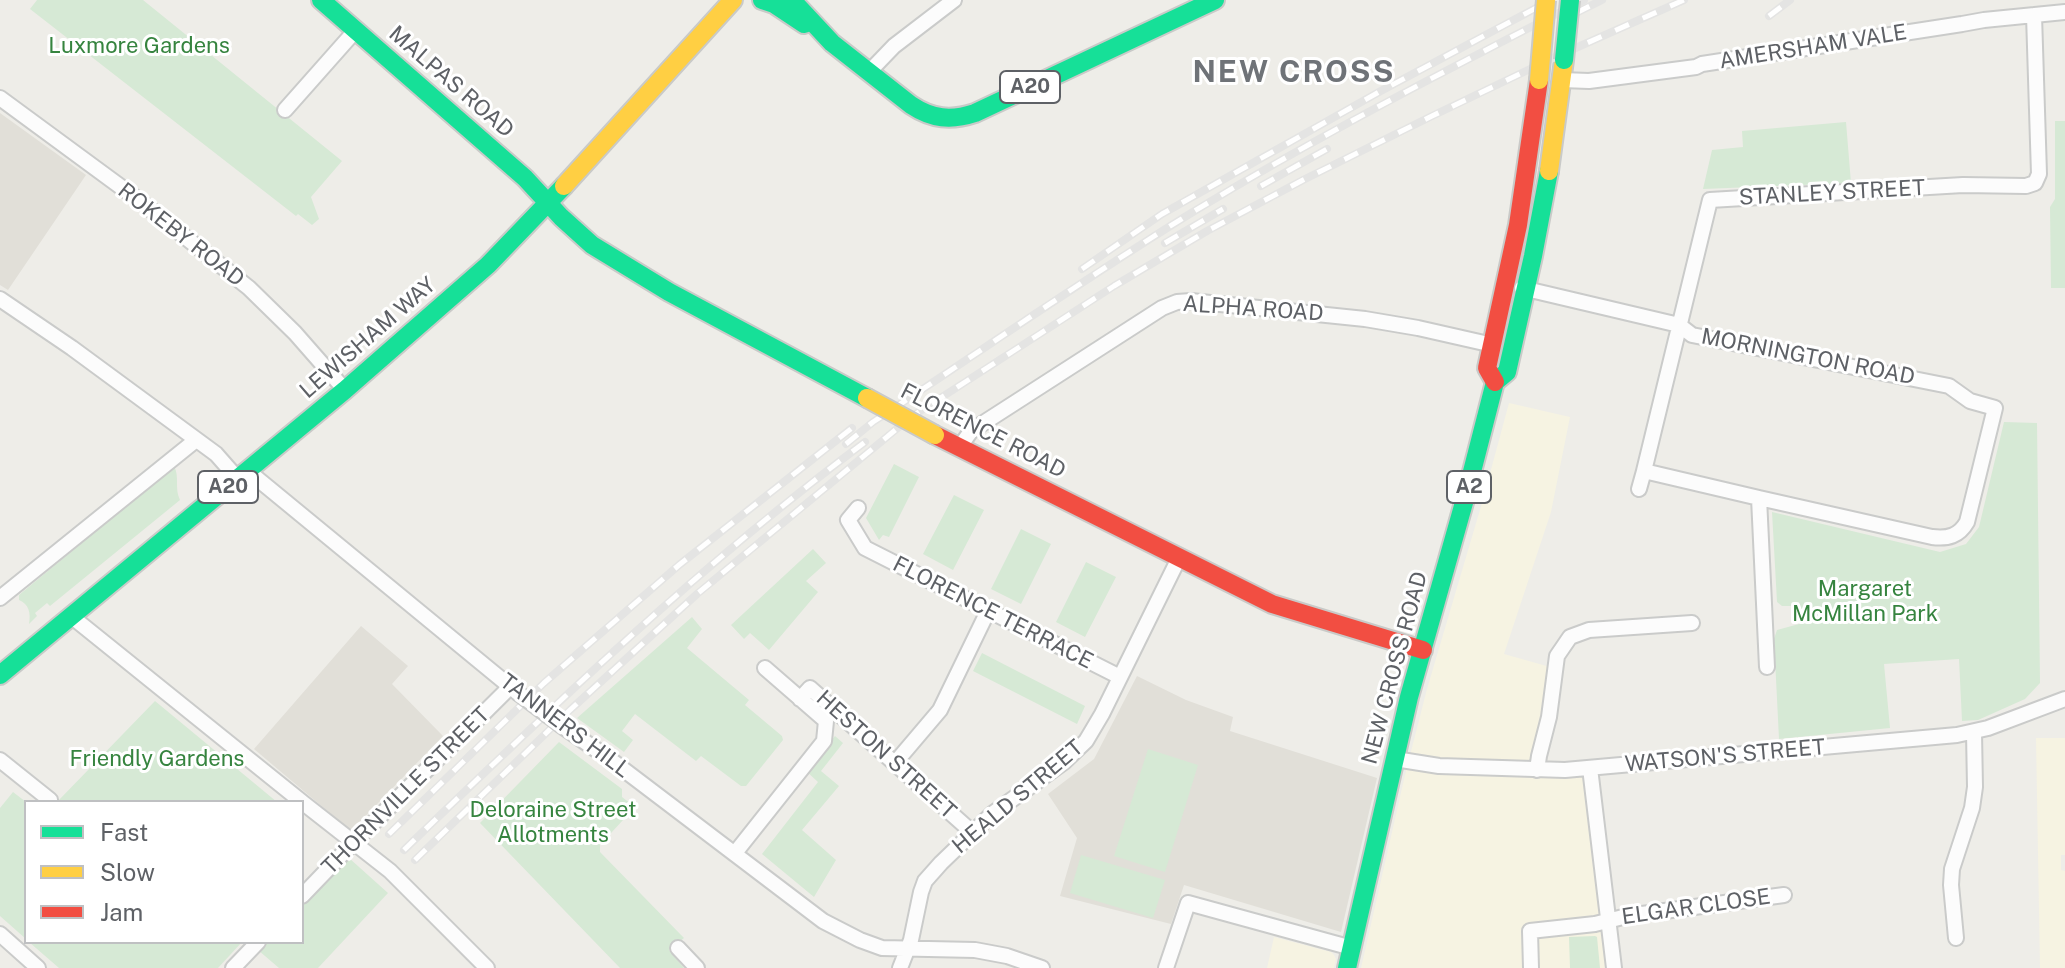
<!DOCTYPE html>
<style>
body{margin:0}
#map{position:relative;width:2065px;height:968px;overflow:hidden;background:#eeede8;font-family:"Public Sans",sans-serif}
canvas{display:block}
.legend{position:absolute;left:24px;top:800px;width:280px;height:144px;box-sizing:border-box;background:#fff;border:2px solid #bfc0c2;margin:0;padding:10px 14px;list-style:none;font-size:24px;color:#5e6166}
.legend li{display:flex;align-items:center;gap:16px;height:40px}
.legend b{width:40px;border:2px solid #bfc0c2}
</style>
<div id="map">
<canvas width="2065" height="968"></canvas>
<ul class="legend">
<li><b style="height:10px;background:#16e098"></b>Fast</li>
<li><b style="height:10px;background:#ffcf43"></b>Slow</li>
<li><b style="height:10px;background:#f24e42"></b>Jam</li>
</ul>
</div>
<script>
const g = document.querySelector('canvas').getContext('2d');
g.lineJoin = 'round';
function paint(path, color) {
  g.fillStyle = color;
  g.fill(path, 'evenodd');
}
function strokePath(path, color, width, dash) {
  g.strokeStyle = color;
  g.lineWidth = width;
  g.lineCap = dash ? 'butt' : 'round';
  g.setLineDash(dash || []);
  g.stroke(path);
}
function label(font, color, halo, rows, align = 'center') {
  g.font = font + ' "Public Sans",sans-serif';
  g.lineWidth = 6;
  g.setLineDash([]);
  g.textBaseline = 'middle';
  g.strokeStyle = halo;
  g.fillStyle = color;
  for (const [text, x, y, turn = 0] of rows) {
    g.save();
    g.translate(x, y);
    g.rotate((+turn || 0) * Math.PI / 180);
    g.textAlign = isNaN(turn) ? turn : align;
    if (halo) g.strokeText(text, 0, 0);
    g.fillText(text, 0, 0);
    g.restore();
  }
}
paint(new Path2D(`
 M 1509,403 L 1570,417 L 1551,512 L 1504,654 L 1550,667 L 1533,773 L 1586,774 L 1607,968 L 1361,968 L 1405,775 L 1427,689 L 1482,503 Z
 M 2036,738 L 2065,738 L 2065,855 L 2061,855 L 2061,870 L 2065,871 L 2065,968 L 2040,968 Z
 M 1274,937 L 1331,952 L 1334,955 L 1336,959 L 1334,968 L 1267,968 Z`), '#f6f3e2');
paint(new Path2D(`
 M 0,113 L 86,175 L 8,290 L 0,285 Z
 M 361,626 L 408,666 L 392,684 L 443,736 L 351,831 L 254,749 Z
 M 1137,676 L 1186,700 L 1233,717 L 1230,731 L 1377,778 L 1341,932 L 1184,885 L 1171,924 L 1060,896 L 1077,838 L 1048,794 L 1094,759 Z`), '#e1dfd8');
paint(new Path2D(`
 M 37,0 L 143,0 L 342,161 L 311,197 L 319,219 L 312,225 L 298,214 L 296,216 L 30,9 Z
 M 2055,121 L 2065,121 L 2065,288 L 2051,288 L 2050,207 L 2055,199 Z
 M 1846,122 L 1851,183 L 1703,189 L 1712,150 L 1743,147 L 1742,131 Z
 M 2004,422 L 2037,423 L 2040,683 L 2025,699 L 1978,720 L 1962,721 L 1959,659 L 1884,664 L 1890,728 L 1779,739 L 1774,639 L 1777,630 L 1799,624 L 1799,606 L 1782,606 L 1777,602 L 1772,512 L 1940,552 L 1966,544 L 1979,527 Z
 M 894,464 L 919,477 L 889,537 L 883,535 L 879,540 L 866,518 Z
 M 174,466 C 180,477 174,488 180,500 L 50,606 L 47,603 L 35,613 L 37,616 L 29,624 C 31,613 29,604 19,600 L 19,595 Z
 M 954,495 L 984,510 L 953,570 L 923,554 Z
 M 1021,529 L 1051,544 L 1021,604 L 991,589 Z
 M 813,549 L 826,563 L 806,581 L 818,592 L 769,650 L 750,633 L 744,639 L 731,625 Z
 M 1086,562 L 1116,577 L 1085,637 L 1056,622 Z
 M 692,617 L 702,629 L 687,648 L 749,700 L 745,705 L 782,736 L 783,740 L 746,786 L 741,786 L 701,756 L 696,761 L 635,714 L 622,731 L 633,740 L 624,752 L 577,718 Z
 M 982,653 L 1085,706 L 1077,724 L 973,671 Z
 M 155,701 L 277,802 L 57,802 Z
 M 835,736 L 843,743 L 821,771 L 839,786 L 802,830 L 836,860 L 814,897 L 762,854 L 818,782 L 806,771 Z
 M 559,742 L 622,789 L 622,797 L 635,807 L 600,845 L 600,852 L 684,938 L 669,950 L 684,968 L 620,968 L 480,823 Z
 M 1148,749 L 1198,765 L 1165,872 L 1114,856 Z
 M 13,792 L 26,802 L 26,939 L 0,916 L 0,808 Z
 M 1081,855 L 1165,880 L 1153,918 L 1070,893 Z
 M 349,858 L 388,893 L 318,968 L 279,968 L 258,950 L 266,942 L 302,942 L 302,906 Z
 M 1595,936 L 1597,937 L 1600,968 L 1570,968 L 1569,937 Z
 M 29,942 L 242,942 L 218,968 L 59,968 Z`), '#d6e9d5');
const street = new Path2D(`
 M 869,72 L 894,46 L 954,0
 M 1562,80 L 1589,81 L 1696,67 L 1702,64 L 1962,24 L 1984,20 L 2065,12
 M 0,98 L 140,201 L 249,288 L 295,333 L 345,390
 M 285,110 L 355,31
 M 1522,288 L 1679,325 L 1692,335 L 1949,386 L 1970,401 L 1995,408 L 1967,522 C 1959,536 1948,539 1932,537 L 1759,498
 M 0,299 L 72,348 L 216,454 L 238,479
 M 959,448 L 971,431 L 1162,308 L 1177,302 L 1191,301 L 1365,319 L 1418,328 L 1493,345
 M 248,471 L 518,693
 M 1639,489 L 1644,471
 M 858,508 L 848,520 L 865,548 L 1120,677
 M 0,598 L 196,440
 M 71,616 L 302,802
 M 1767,667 L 1759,498 L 1644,471 L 1710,200 L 1963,185 L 2026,186 L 2035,183 L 2039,174 L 2034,15
 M 800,699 L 810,688 L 972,832
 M 562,726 L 611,760 L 823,921 L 860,940 L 882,948 L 975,950 L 1007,956 L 1042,968
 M 1395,759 L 1439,766 L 1565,770 L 1957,735 L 1988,728 L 2065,699
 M 0,760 L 50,800
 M 895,763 L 940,710 L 988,611
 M 1590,768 L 1614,968
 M 1537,770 L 1539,756 L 1549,717 L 1557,656 L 1570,637 L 1589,630 L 1692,623
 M 302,802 L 390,871 L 487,968
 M 735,853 L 824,741 L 826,721 L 765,668
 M 302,896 L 353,843 L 510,687
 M 0,934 L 38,968
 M 1956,938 L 1951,885 L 1952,869 L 1972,808 L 1975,787 L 1974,733
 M 678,948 L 697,968
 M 233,968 L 258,942
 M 900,968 L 911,940 L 921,892 L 925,881 L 941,863 L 992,814 L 1064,762 L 1086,741 L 1102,714 L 1179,558
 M 1166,968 L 1188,903 L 1352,948
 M 1531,968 L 1530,931 L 1595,924 L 1627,916 L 1784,895`);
const fast = new Path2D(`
 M 321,0 L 525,178 L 561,217 L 592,245 L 669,292 L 867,398
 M 762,0 L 774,4 L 804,24
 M 792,0 L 832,43 L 911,105 C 932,119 951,121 975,113 L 1215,0
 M 0,675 L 345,390 L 488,265 L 564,186
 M 1347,968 L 1409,697 L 1465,499 L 1495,382 L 1507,372 L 1533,256 L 1549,171`);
const slow = new Path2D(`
 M 1549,171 L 1564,60
 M 564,186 L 733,0`);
const jam = new Path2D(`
 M 1495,382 L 1487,368 L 1518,225 L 1539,80
 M 935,435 L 1272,604 L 1423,650`);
strokePath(street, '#cacbca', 18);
strokePath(fast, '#c9cac8', 22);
strokePath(slow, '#c9cac8', 22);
strokePath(jam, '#c9cac8', 22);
strokePath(street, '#fcfcfc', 14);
strokePath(fast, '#16e098', 18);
strokePath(slow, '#ffcf43', 18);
strokePath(jam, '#f24e42', 18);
const rail = new Path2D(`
 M 1576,13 L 1602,0
 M 1769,16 L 1790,0
 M 1261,186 L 1327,149
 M 1165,243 L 1223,209
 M 1082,269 L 1162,214 L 1379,92 L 1551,0
 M 846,444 L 873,422 C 978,353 1081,281 1188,215 C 1316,137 1450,68 1584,0
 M 389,834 L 544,683 L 679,565 L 852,428
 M 404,850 C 552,707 700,565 865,442
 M 415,860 L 570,710 L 697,594 L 911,417 L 1114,286 L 1207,231 L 1303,180 L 1432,116 L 1553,58 L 1684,0`);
strokePath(rail, '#e4e4e3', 8);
strokePath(rail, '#fff', 5, [15]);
const streetBridge = new Path2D(`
 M 518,693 L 562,726`);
const fastBridge = new Path2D(`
 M 1564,60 L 1570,0`);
const slowBridge = new Path2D(`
 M 1539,80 L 1546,0
 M 867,398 L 935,435`);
strokePath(streetBridge, '#cacbca', 18, []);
strokePath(fastBridge, '#c9cac8', 22, []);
strokePath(slowBridge, '#c9cac8', 22, []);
strokePath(streetBridge, '#fcfcfc', 14);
strokePath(fastBridge, '#16e098', 18);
strokePath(slowBridge, '#ffcf43', 18);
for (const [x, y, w] of [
 [1030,87,60],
 [228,487,60],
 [1469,487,44]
]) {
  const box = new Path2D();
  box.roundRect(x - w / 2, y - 16, w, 32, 6);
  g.fillStyle = '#fff';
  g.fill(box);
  strokePath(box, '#5e6166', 2);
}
label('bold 20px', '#5e6166', null, [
 ["A20",1030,87],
 ["A20",228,487],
 ["A2",1469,487]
]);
label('22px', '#36843f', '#fff', [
 ["Luxmore Gardens",139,46],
 ["Margaret",1865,589],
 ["McMillan Park",1865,614],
 ["Friendly Gardens",157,759],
 ["Deloraine Street",553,810],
 ["Allotments",553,835]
]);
label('22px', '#5e6166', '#fff', [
 ["AMERSHAM VALE",1813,47,-9],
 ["MALPAS ROAD",451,82,41],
 ["STANLEY STREET",1832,193,-3],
 ["ROKEBY ROAD",181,235,38],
 ["ALPHA ROAD",1253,309,4],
 ["LEWISHAM WAY",368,338,-41],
 ["MORNINGTON ROAD",1808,357,11],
 ["FLORENCE ROAD",983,431,27],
 ["FLORENCE TERRACE",993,613,27],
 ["NEW CROSS ROAD",1395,668,-75],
 ["TANNERS HILL",565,726,37],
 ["HESTON STREET",886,755,42],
 ["WATSON'S STREET",1725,756,-5],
 ["THORNVILLE STREET",406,791,-45],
 ["HEALD STREET",1018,797,-40],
 ["ELGAR CLOSE",1696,907,-8]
]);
g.letterSpacing = '2px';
label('bold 30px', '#6f7378', '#fff', [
 ["NEW CROSS",1294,73]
]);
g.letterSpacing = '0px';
</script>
